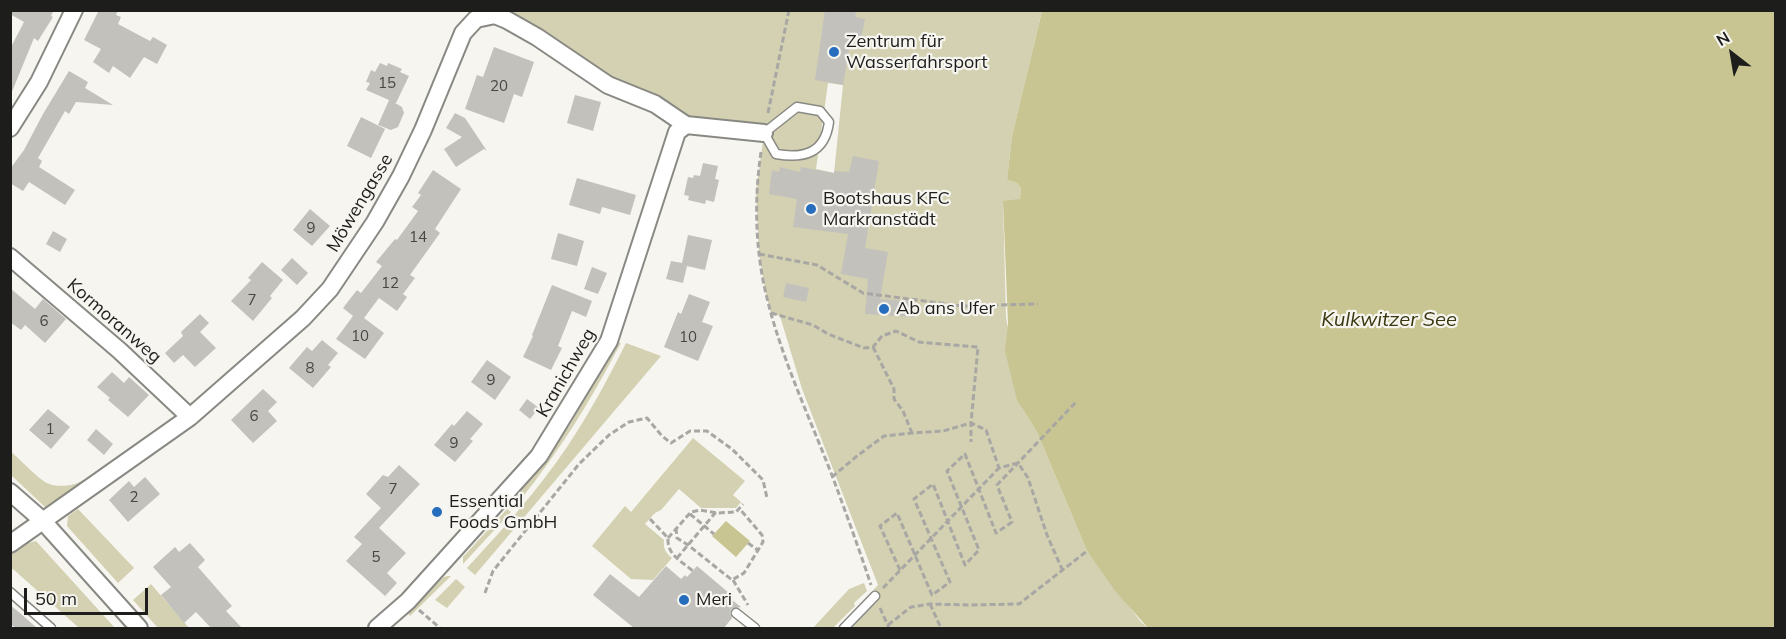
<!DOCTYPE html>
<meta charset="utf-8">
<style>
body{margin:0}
#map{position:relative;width:1786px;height:639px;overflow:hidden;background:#f6f5f0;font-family:Mulish,sans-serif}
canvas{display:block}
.frame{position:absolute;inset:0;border:12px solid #1d1d1c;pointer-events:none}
.north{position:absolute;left:1702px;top:24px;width:60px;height:60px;-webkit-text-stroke:4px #f6f5f0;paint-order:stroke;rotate:329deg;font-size:16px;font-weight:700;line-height:24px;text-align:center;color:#1d1d1c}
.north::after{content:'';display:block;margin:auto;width:21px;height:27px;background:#1d1d1c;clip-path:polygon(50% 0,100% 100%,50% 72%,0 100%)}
.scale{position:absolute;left:24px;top:588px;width:124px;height:27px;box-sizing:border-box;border:3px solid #1d1d1c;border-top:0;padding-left:8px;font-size:18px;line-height:21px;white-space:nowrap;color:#1d1d1c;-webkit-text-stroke:4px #f6f5f0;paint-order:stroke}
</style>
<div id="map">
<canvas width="1786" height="639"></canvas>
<div class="frame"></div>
<div class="north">N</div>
<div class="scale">50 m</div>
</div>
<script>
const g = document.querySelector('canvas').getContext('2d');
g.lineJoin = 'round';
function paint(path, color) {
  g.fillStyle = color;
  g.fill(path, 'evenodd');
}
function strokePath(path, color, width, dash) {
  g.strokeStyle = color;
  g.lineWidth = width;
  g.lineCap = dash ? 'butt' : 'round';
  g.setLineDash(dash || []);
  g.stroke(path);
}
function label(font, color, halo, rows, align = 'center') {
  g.font = font + ' Mulish,sans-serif';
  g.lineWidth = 4.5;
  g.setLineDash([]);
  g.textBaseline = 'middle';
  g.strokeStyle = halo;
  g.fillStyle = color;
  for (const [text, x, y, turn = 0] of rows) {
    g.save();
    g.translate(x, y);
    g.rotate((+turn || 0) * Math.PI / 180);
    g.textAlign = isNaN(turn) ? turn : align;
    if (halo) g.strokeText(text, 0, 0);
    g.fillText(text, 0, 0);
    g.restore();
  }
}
paint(new Path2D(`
 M 481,11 L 1042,11 L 1012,136 L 1007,180 L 1017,183 L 1021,188 L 1020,200 L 1003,202 L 1006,317 L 1022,408 L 1037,432 L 1087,551 L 1141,622 L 1148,628 L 838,628 L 878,585 L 802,389 L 780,316 L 771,313 L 766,295 L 759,254 L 756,191 L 764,134 L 686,125 ZM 828,83 L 843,85 L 834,173 L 816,169 Z
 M 616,342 L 621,343 L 616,352 C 588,405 558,453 521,499 L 517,496 L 570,425 Z
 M 626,343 L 661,356 L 475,575 L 467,568 C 503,529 538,490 567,447 C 589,414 608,379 626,343 Z
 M 693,438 L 745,481 L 733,495 L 741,502 L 736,508 L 701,508 L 679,489 L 661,510 L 655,513 L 645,524 L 664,540 C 663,549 666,553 672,558 L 653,580 L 631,579 L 592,546 L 625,506 L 631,512 Z
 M 10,451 C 19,458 37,478 47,483 C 57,488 75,486 83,480 L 88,486 L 58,506 L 45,507 L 11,475 Z
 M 78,509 L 134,568 L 118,583 L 67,526 L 68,516 Z
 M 507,509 L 511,512 L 463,564 L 463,557 Z
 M 36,541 L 115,628 L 79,628 L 13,569 L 11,571 L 11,555 L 28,543 Z
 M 448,576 L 451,576 L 410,616 L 407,612 L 444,577 Z
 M 456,579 L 465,587 L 447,608 L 435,600 Z
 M 864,583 L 867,591 L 854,603 L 855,606 L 833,628 L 813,628 L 849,589 Z
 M 151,584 L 189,628 L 158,628 L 133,600 Z`), '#d3d1b1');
paint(new Path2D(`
 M 1042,11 L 1775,11 L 1775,628 L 1148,628 L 1116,592 L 1087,551 L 1037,432 L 1017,400 L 1005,351 L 1008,324 L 1003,201 L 1020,199 L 1021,188 L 1017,183 L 1007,180 L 1012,136 Z
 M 726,521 L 750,541 L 736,557 L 712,536 Z`), '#c8c592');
paint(new Path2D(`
 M 10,10 L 54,10 L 51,16 L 53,17 L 38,41 L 34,38 L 11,94 L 10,49 L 24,22 L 10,14 Z
 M 99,10 L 118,10 L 116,15 L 121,17 L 118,24 L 150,41 L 153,37 L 167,45 L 157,64 L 144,57 L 130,78 L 113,66 L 109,73 L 93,62 L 101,49 L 84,40 Z
 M 825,10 L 856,12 L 855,17 L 865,19 L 861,39 L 851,38 L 843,85 L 815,80 Z
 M 494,47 L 534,62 L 522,97 L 514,94 L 504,123 L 465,109 L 477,75 L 483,77 Z
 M 380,63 L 387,66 L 388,63 L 402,69 L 400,72 L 409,76 L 396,103 L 395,103 L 402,107 L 404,113 L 398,127 L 391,130 L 378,125 L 389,100 L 366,90 L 370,83 L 366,82 L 371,70 L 375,72 Z
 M 69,71 L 88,82 L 85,88 L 113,105 L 76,102 L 69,114 L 65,111 L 38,158 L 42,161 L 39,167 L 75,190 L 65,205 L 29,182 L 23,191 L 10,183 L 10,169 L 24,150 L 43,114 Z
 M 575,95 L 601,102 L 593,131 L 567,123 Z
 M 455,113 L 465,118 L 487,151 L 484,149 L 456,167 L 444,149 L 462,137 L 446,128 Z
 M 361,117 L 385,129 L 371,158 L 347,146 Z
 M 853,156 L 879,161 L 865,248 L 888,252 L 880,299 L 914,301 L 913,317 L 865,314 L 868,279 L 841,274 L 848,234 L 793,227 L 797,199 L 769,194 L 772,170 L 779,172 L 780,167 L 800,172 L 801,167 L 834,173 L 834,171 L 849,172 Z
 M 703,163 L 718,166 L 715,179 L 719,180 L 714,202 L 706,200 L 705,204 L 688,200 L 689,196 L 684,195 L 688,177 L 693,178 L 694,175 L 700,176 Z
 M 433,170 L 461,189 L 435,229 L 440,233 L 410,275 L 415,278 L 403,294 L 407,297 L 397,311 L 379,298 L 364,318 L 384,333 L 365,359 L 336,339 L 353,316 L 343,308 L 357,290 L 361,293 L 382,266 L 376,262 L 395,239 L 397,240 L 418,211 L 412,207 L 421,195 L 418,193 Z
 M 577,178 L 636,195 L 630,215 L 602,207 L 600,214 L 569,205 Z
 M 310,209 L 330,226 L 312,246 L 293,230 Z
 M 53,231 L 67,239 L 60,252 L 46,244 Z
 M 558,233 L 584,241 L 577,266 L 551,259 Z
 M 688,235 L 712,240 L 705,270 L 687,266 L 683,283 L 666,279 L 671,261 L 682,263 Z
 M 292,258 L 308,273 L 297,285 L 281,270 Z
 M 262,262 L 283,280 L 270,296 L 272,298 L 253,321 L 231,301 L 251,280 L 248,278 Z
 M 592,267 L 607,273 L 598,294 L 584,289 Z
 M 786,283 L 809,288 L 806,302 L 783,297 Z
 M 552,285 L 592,301 L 586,317 L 572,311 L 558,346 L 562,348 L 551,370 L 523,357 L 533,336 L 532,335 Z
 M 10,288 L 35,309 L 43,299 L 66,319 L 45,343 L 25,325 L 21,330 L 10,322 Z
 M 689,294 L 710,302 L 702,322 L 713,326 L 698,361 L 664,347 L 678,312 L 681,314 Z
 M 200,314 L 209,323 L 200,332 L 216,348 L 195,367 L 183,355 L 174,363 L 165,353 L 183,336 L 181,332 Z
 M 322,340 L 338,353 L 328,365 L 331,367 L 313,388 L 289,368 L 307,347 L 312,351 Z
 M 487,360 L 511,377 L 495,400 L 471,382 Z
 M 112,372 L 124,383 L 129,377 L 149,395 L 128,417 L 108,400 L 110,398 L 97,387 Z
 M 263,389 L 277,402 L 268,411 L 277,421 L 253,443 L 231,420 Z
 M 527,399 L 539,408 L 530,419 L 519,410 Z
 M 48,409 L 70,427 L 51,449 L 29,430 Z
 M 467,411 L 483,424 L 470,439 L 473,441 L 455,462 L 434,445 L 452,424 L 454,426 Z
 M 96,429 L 113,444 L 104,455 L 87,440 Z
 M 399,465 L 420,484 L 379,528 L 406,553 L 387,573 L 397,583 L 385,596 L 346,561 L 362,544 L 354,537 L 381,508 L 366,494 L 383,475 L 388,477 Z
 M 145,477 L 160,494 L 128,522 L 109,500 L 129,481 L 134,487 Z
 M 190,543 L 205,560 L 198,567 L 232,606 L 226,611 L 242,628 L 211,628 L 196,612 L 184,623 L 161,595 L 171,587 L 153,567 L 175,547 L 179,552 Z
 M 666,566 L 681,579 L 685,575 L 687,577 L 697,566 L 729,593 L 727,596 L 741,607 L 731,609 L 730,613 L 732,618 L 724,628 L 634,628 L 593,595 L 610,574 L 639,597 Z
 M 10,605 L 20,613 L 37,628 L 16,628 L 10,624 Z`), '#c2c1bc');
const lane = new Path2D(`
 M 797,107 L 820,111 L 829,122 C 825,153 804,159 776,154 L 764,133 Z
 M 10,592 L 51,628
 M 736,613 L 755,628
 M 844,628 L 875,596`);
const street = new Path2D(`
 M 10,128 L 39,82 L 74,10
 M 10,257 L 120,351 L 190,417
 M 10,492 L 42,520 L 139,628
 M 10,544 L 190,417 L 303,318 L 330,289 L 375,222 L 401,176 L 423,130 L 463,33 L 476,19 L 495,15 L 507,20 L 537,37 L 608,85 L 655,104 L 686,125
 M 377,628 L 408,601 L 539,456 L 609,341 L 677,132 L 686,125 L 764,133`);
strokePath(lane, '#898984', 11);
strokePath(street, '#898984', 20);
strokePath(new Path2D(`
 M 768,113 L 789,10
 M 761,152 C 754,199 755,251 767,298 C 782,360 810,418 833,478 C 846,513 859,549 871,585
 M 759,254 L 817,265 L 863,293 L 963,306 L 1038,304
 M 771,313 L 813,325 L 828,334 L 864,348 L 873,347 L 882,336 L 896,331 L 919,342 L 978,347 L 971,423 L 971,442
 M 873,347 L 894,389 L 894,399 L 903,411 L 912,433
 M 832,477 L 857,456 L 884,436 L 912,433 L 943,431 L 971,423 L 986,430 L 999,468 L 1018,463 L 1028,478 L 1047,535 L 1062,569
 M 690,514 L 714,534
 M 650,519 L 668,538 C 667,555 681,561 693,571
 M 676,528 L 677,538 L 688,545 L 732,580 L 744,573 L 763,542 L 762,535 L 739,508
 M 668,538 L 691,512 L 700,510 L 718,513 L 736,512 L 743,504
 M 748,543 L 759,551
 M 677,558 L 716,512
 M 900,570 L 880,526 L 897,513 L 932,595 L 950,582 L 914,499 L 933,484 L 965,565 L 979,550 L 947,471 L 965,454 L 996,533 L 1012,522 L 997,485 L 1076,402
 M 733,580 L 748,605
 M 883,588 L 999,468
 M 485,593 L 493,571 L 579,464 L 609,435 L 629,422 L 647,418 L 662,436 L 671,443 L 690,431 L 707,431 L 732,449 L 763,480 L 767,498
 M 930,604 L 941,628
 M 880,608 L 889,628
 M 419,610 L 440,628
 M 888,625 L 911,607 L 930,604 L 968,605 L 1019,604 L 1087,551`), '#a8a7a4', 3, [6, 3]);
strokePath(lane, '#fff', 8);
strokePath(street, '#fff', 16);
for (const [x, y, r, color] of [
 [834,52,6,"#266dbd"],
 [811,209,6,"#266dbd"],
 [884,309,6,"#266dbd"],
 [437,512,6,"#266dbd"],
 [684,600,6,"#266dbd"]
]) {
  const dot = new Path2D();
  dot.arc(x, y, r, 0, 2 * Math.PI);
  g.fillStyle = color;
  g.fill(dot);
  strokePath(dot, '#f6f5f0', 2);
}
label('15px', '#464644', null, [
 ["15",387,83],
 ["20",499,86],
 ["9",311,228],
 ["14",418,237],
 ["12",390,283],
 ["7",252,300],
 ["6",44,321],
 ["10",360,336],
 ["10",688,337],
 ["8",310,368],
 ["9",491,380],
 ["6",254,416],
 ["1",50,429],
 ["9",454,443],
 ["7",393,489],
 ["2",134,497],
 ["5",376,557]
]);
label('18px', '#1d1d1c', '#f6f5f0', [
 ["Zentrum für",846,42],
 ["Wasserfahrsport",846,63],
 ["Bootshaus KFC",823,199],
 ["Markranstädt",823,220],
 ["Ab ans Ufer",896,309],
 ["Essential",449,502],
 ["Foods GmbH",449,523],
 ["Meri",696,600]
], 'left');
label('18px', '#1d1d1c', '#f6f5f0', [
 ["Möwengasse",360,203,-59],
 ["Kormoranweg",114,321,41],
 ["Kranichweg",566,373,-60]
]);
label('italic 20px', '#3b370f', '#f6f5f0', [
 ["Kulkwitzer See",1389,320]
]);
</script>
